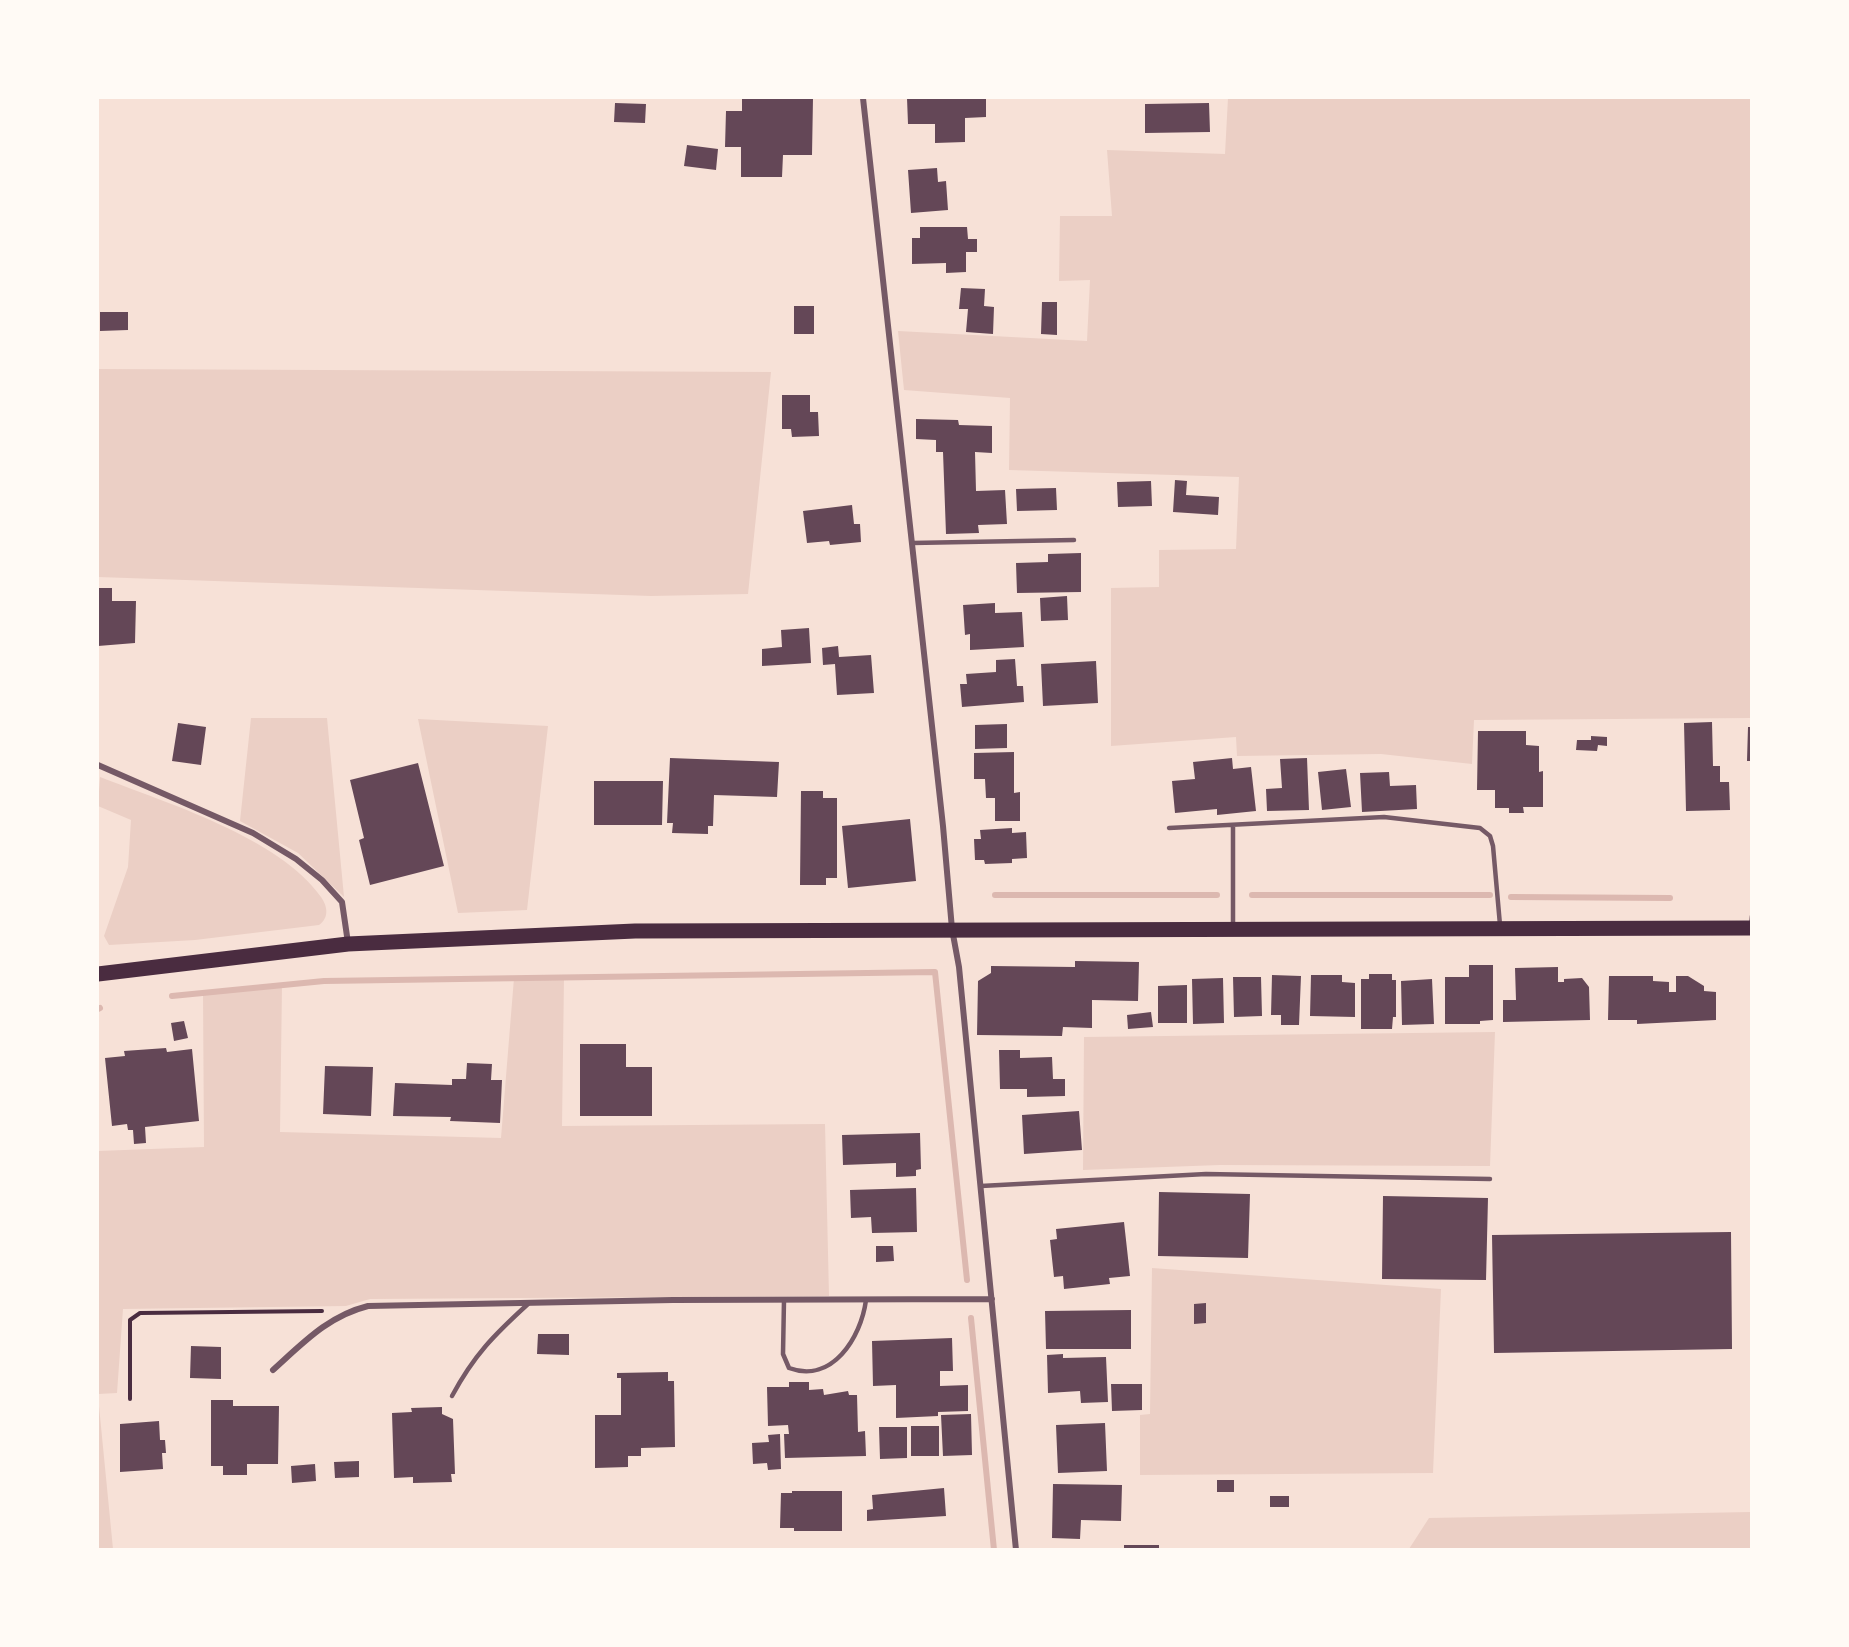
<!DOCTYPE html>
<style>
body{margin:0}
#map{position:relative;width:1849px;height:1647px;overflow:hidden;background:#f7e1d7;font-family:"Varela Round",sans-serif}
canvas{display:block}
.frame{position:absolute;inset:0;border:99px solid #fffaf5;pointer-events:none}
</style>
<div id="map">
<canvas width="1849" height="1647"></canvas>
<div class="frame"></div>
</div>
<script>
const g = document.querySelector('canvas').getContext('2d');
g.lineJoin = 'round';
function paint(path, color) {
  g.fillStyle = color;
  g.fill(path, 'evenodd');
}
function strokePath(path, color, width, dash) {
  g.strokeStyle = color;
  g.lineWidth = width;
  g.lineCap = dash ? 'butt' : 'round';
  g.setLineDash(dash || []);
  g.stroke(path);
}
paint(new Path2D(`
 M 1228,98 L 1751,98 L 1751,718 L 1474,720 L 1472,764 L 1381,754 L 1237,756 L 1236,737 L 1111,746 L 1111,588 L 1159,587 L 1159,550 L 1236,549 L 1239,477 L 1009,470 L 1010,398 L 904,390 L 898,331 L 1087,341 L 1090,280 L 1059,281 L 1060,216 L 1112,216 L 1107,150 L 1225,154 Z
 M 98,369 L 771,372 L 748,594 L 651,596 L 98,577 Z
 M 251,718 L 327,718 L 344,897 L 298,853 L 240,821 Z
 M 418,719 L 548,726 L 527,910 L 458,913 Z
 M 100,777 C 167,803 280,838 321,897 C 328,907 329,918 319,925 L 195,940 L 109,945 L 104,936 L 128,867 L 131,820 L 98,806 Z
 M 564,977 L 562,1126 L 825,1124 L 829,1296 L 370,1299 L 346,1306 L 123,1309 L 117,1393 L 98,1394 L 98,1151 L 204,1147 L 203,993 L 282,985 L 280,1132 L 501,1138 L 514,978 Z
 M 1495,1032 L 1490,1166 L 1220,1165 L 1083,1170 L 1084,1037 Z
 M 1152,1268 L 1441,1289 L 1433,1473 L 1140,1475 L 1140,1415 L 1150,1414 Z
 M 98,1396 L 113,1549 L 98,1549 Z
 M 1751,1512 L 1751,1549 L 1409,1549 L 1429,1518 Z`), '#ebcfc5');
strokePath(new Path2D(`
 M 995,895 L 1217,895
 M 1252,895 L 1490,895
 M 1511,897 L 1670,898
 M 172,996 L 324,981 L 935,972 L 967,1280
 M 98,1009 L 100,1008
 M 971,1318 L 994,1550`), '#dcb8b0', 6);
paint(new Path2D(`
 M 742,98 L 813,98 L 812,155 L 783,155 L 782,177 L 741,177 L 741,147 L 725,147 L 726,111 L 742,111 Z
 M 907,98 L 986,98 L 986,117 L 965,118 L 965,142 L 935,143 L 935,124 L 908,124 Z
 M 615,103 L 646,104 L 645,123 L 614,122 Z
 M 1209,103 L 1210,132 L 1145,133 L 1145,104 Z
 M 687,145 L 718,149 L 716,170 L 684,166 Z
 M 937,168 L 938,182 L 946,181 L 948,210 L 911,213 L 908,170 Z
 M 920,227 L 967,227 L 968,239 L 977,239 L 977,252 L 966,252 L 966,272 L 946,273 L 946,263 L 912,264 L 912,238 L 920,238 Z
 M 961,288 L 985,289 L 984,306 L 994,307 L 993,334 L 966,332 L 968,309 L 959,309 Z
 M 1042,302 L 1057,302 L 1057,335 L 1041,334 Z
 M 794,306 L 814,306 L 814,334 L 794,334 Z
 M 100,312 L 128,312 L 128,330 L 100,331 Z
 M 782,395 L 810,395 L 810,412 L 818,412 L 819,436 L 792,437 L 791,429 L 782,429 Z
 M 916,419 L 958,420 L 959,425 L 992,426 L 992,453 L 975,452 L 976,491 L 1005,490 L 1007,524 L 978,525 L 979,533 L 946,534 L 943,452 L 936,452 L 936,440 L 916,439 Z
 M 1175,480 L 1187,481 L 1186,495 L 1219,497 L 1218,515 L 1173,512 Z
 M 1151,481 L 1152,506 L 1118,507 L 1117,482 Z
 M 1056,488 L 1057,510 L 1017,511 L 1016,489 Z
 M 852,505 L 854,524 L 860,524 L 861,542 L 830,545 L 829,541 L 807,543 L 803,511 Z
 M 1081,553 L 1081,592 L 1017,593 L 1016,563 L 1048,562 L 1048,554 Z
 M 98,588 L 112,588 L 112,601 L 136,601 L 135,643 L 98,646 Z
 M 1067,596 L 1068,620 L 1041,621 L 1040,598 Z
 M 995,603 L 995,613 L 1022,612 L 1024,647 L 970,650 L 970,634 L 965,635 L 963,605 Z
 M 809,628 L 811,663 L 762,666 L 762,649 L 782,647 L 781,630 Z
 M 838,646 L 839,657 L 871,655 L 874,693 L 837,695 L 835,664 L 823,665 L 822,648 Z
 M 1015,659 L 1017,686 L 1023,686 L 1024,702 L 962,707 L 960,684 L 967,684 L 966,674 L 996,672 L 996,660 Z
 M 1096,661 L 1098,703 L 1043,706 L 1041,664 Z
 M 1712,722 L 1713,766 L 1720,766 L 1720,782 L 1729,782 L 1730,810 L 1686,811 L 1684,723 Z
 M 178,723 L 206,727 L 201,765 L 172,761 Z
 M 1007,724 L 1007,748 L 975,749 L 975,725 Z
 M 1748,727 L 1752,727 L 1752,761 L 1747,761 Z
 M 1478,731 L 1526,731 L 1526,745 L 1539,746 L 1539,772 L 1543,771 L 1543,807 L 1523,807 L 1524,813 L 1509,813 L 1509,808 L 1495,808 L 1495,790 L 1477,790 Z
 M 1591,736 L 1607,737 L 1607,746 L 1598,745 L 1597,751 L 1576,750 L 1577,740 L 1591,740 Z
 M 1014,752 L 1014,793 L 1020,792 L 1020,821 L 995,821 L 995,798 L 986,798 L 985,779 L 974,779 L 974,753 Z
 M 670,758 L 779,762 L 777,797 L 714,795 L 713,826 L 708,826 L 708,834 L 672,833 L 673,823 L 667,823 Z
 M 1232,758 L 1233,769 L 1251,767 L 1256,811 L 1217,815 L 1217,809 L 1175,813 L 1172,781 L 1195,779 L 1193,762 Z
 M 1307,758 L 1309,810 L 1267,811 L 1266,789 L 1282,788 L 1280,759 Z
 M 418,763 L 444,866 L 370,885 L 359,840 L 364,838 L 350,780 Z
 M 1346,769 L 1351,807 L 1322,810 L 1318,772 Z
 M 1389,772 L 1390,786 L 1416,785 L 1417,809 L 1362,812 L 1360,773 Z
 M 594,781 L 663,781 L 662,825 L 594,825 Z
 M 801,791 L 823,791 L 823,798 L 837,798 L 837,878 L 826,878 L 826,885 L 800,885 Z
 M 910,819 L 916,881 L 848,888 L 842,826 Z
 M 1012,828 L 1012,833 L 1026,832 L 1027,858 L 1012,859 L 1012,863 L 985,864 L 984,860 L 975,860 L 974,839 L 981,839 L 980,830 Z
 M 1075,961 L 1139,962 L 1138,1001 L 1092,1000 L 1092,1028 L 1063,1027 L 1062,1036 L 977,1035 L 978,981 L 991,973 L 991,966 L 1075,967 Z
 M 1469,965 L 1493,965 L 1493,1020 L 1480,1021 L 1480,1024 L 1445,1024 L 1445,977 L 1469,977 Z
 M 1558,967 L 1558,982 L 1564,982 L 1564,979 L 1582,978 L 1589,987 L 1590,1020 L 1503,1022 L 1503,1000 L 1516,1000 L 1515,968 Z
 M 1369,974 L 1392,974 L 1392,980 L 1396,980 L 1396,1017 L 1393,1017 L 1392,1029 L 1361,1029 L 1361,979 L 1369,979 Z
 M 1272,975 L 1301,976 L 1299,1025 L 1281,1025 L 1281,1015 L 1271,1015 Z
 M 1311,975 L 1342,975 L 1342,982 L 1355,983 L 1355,1017 L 1310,1016 Z
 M 1609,976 L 1653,976 L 1653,981 L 1669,982 L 1669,992 L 1676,992 L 1676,976 L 1688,976 L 1704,986 L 1704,991 L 1716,992 L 1716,1020 L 1637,1024 L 1637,1020 L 1608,1020 Z
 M 1233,977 L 1261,977 L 1262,1016 L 1234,1017 Z
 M 1223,978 L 1224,1023 L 1193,1024 L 1192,979 Z
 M 1432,979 L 1434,1024 L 1402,1025 L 1401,981 Z
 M 1187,985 L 1187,1023 L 1158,1023 L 1158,986 Z
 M 1151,1012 L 1153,1027 L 1128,1029 L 1127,1015 Z
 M 184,1021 L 188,1038 L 174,1041 L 171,1023 Z
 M 580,1044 L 626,1044 L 626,1067 L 652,1067 L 652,1116 L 580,1116 Z
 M 166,1048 L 167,1052 L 192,1049 L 199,1121 L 145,1127 L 146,1143 L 134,1144 L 133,1130 L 128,1130 L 127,1124 L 112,1126 L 105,1058 L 125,1056 L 124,1051 Z
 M 999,1050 L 1020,1050 L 1020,1058 L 1052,1057 L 1053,1079 L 1065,1079 L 1065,1096 L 1027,1097 L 1027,1089 L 1000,1089 Z
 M 467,1063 L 492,1064 L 491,1080 L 502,1080 L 500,1123 L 450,1121 L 451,1117 L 393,1116 L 395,1083 L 452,1085 L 452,1079 L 466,1079 Z
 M 325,1066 L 373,1067 L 371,1116 L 323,1114 Z
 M 1079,1111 L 1082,1150 L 1024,1154 L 1022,1115 Z
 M 920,1133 L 921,1169 L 916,1170 L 916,1176 L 896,1177 L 896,1163 L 843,1165 L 842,1135 Z
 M 916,1188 L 917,1232 L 872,1233 L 871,1217 L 851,1218 L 850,1190 Z
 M 1159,1192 L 1250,1194 L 1248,1258 L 1158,1256 Z
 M 1383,1196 L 1488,1198 L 1486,1280 L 1382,1279 Z
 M 1124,1222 L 1130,1276 L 1109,1278 L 1110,1284 L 1064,1289 L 1063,1276 L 1054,1277 L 1050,1240 L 1057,1239 L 1056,1229 Z
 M 1731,1232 L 1732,1349 L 1494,1353 L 1492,1235 Z
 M 876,1246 L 893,1246 L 894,1261 L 876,1262 Z
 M 1206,1303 L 1206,1323 L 1194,1324 L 1194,1304 Z
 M 1131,1310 L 1131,1349 L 1046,1349 L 1045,1311 Z
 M 538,1334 L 569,1334 L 569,1355 L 537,1354 Z
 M 952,1338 L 953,1371 L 940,1371 L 940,1386 L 968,1385 L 968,1411 L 938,1412 L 938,1416 L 896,1418 L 896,1385 L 873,1386 L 872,1341 Z
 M 191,1346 L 221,1347 L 221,1379 L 190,1378 Z
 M 1063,1354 L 1063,1358 L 1106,1357 L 1108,1402 L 1081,1403 L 1080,1391 L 1048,1393 L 1047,1355 Z
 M 668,1372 L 668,1381 L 674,1381 L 675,1447 L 641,1448 L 641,1456 L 628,1456 L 628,1467 L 595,1468 L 595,1415 L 621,1415 L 621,1378 L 617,1378 L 617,1373 Z
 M 789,1382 L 809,1382 L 809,1390 L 823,1389 L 824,1395 L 848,1391 L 849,1395 L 857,1395 L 858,1432 L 865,1431 L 866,1456 L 785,1458 L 784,1434 L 789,1434 L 788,1425 L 768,1426 L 767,1387 L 789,1387 Z
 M 1111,1384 L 1142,1384 L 1142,1410 L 1112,1411 Z
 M 211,1400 L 233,1400 L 233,1406 L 279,1406 L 278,1464 L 247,1464 L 247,1475 L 223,1475 L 223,1466 L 211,1466 Z
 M 442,1407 L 442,1414 L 453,1419 L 455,1474 L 451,1474 L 452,1482 L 413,1483 L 413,1477 L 394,1478 L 392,1413 L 412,1412 L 411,1408 Z
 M 971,1414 L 972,1455 L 943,1456 L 941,1415 Z
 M 159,1421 L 160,1440 L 165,1440 L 166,1453 L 162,1453 L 163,1469 L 120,1472 L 120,1424 Z
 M 1105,1423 L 1107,1471 L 1058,1473 L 1056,1425 Z
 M 911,1426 L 939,1426 L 939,1456 L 911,1456 Z
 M 879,1427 L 907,1427 L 907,1458 L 880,1459 Z
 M 780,1434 L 781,1469 L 768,1470 L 767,1463 L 753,1464 L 752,1443 L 769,1442 L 768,1435 Z
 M 359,1461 L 359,1477 L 335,1478 L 334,1462 Z
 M 315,1464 L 316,1481 L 292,1483 L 291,1466 Z
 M 1217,1480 L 1234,1480 L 1234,1492 L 1217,1492 Z
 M 1053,1484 L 1122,1485 L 1121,1521 L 1081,1520 L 1080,1539 L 1052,1538 Z
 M 944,1488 L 946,1516 L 867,1521 L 867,1510 L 873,1509 L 872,1495 Z
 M 792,1491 L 842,1491 L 842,1531 L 794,1531 L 794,1528 L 780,1528 L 781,1493 L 792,1493 Z
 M 1270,1496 L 1289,1496 L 1289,1507 L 1270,1507 Z
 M 1124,1545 L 1159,1545 L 1159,1550 L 1124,1550 Z`), '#644757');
strokePath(new Path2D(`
 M 130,1399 L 130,1320 L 140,1313 L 322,1311`), '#4a2c40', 4);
strokePath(new Path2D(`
 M 912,543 L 1074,540
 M 1169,828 L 1384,817 L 1480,828 L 1490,836 L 1493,846 L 1500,925
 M 1233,926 L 1233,826
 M 1751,926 L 1752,916
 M 981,1186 L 1206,1174 L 1490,1179
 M 784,1300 L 783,1354 L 789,1368 C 832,1384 861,1338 866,1300
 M 452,1396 C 474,1355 494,1335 528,1304`), '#755966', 4.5);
strokePath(new Path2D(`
 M 863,98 L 943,826 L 952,929 L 959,967 L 1016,1550
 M 98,765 L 253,833 L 296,859 L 322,880 L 342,902 L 348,943
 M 273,1370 C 303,1343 328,1316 368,1306 L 673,1300 L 992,1299`), '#755966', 6);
strokePath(new Path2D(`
 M 98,974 L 348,944 L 635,931 L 1752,928`), '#4a2c40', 15);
</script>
